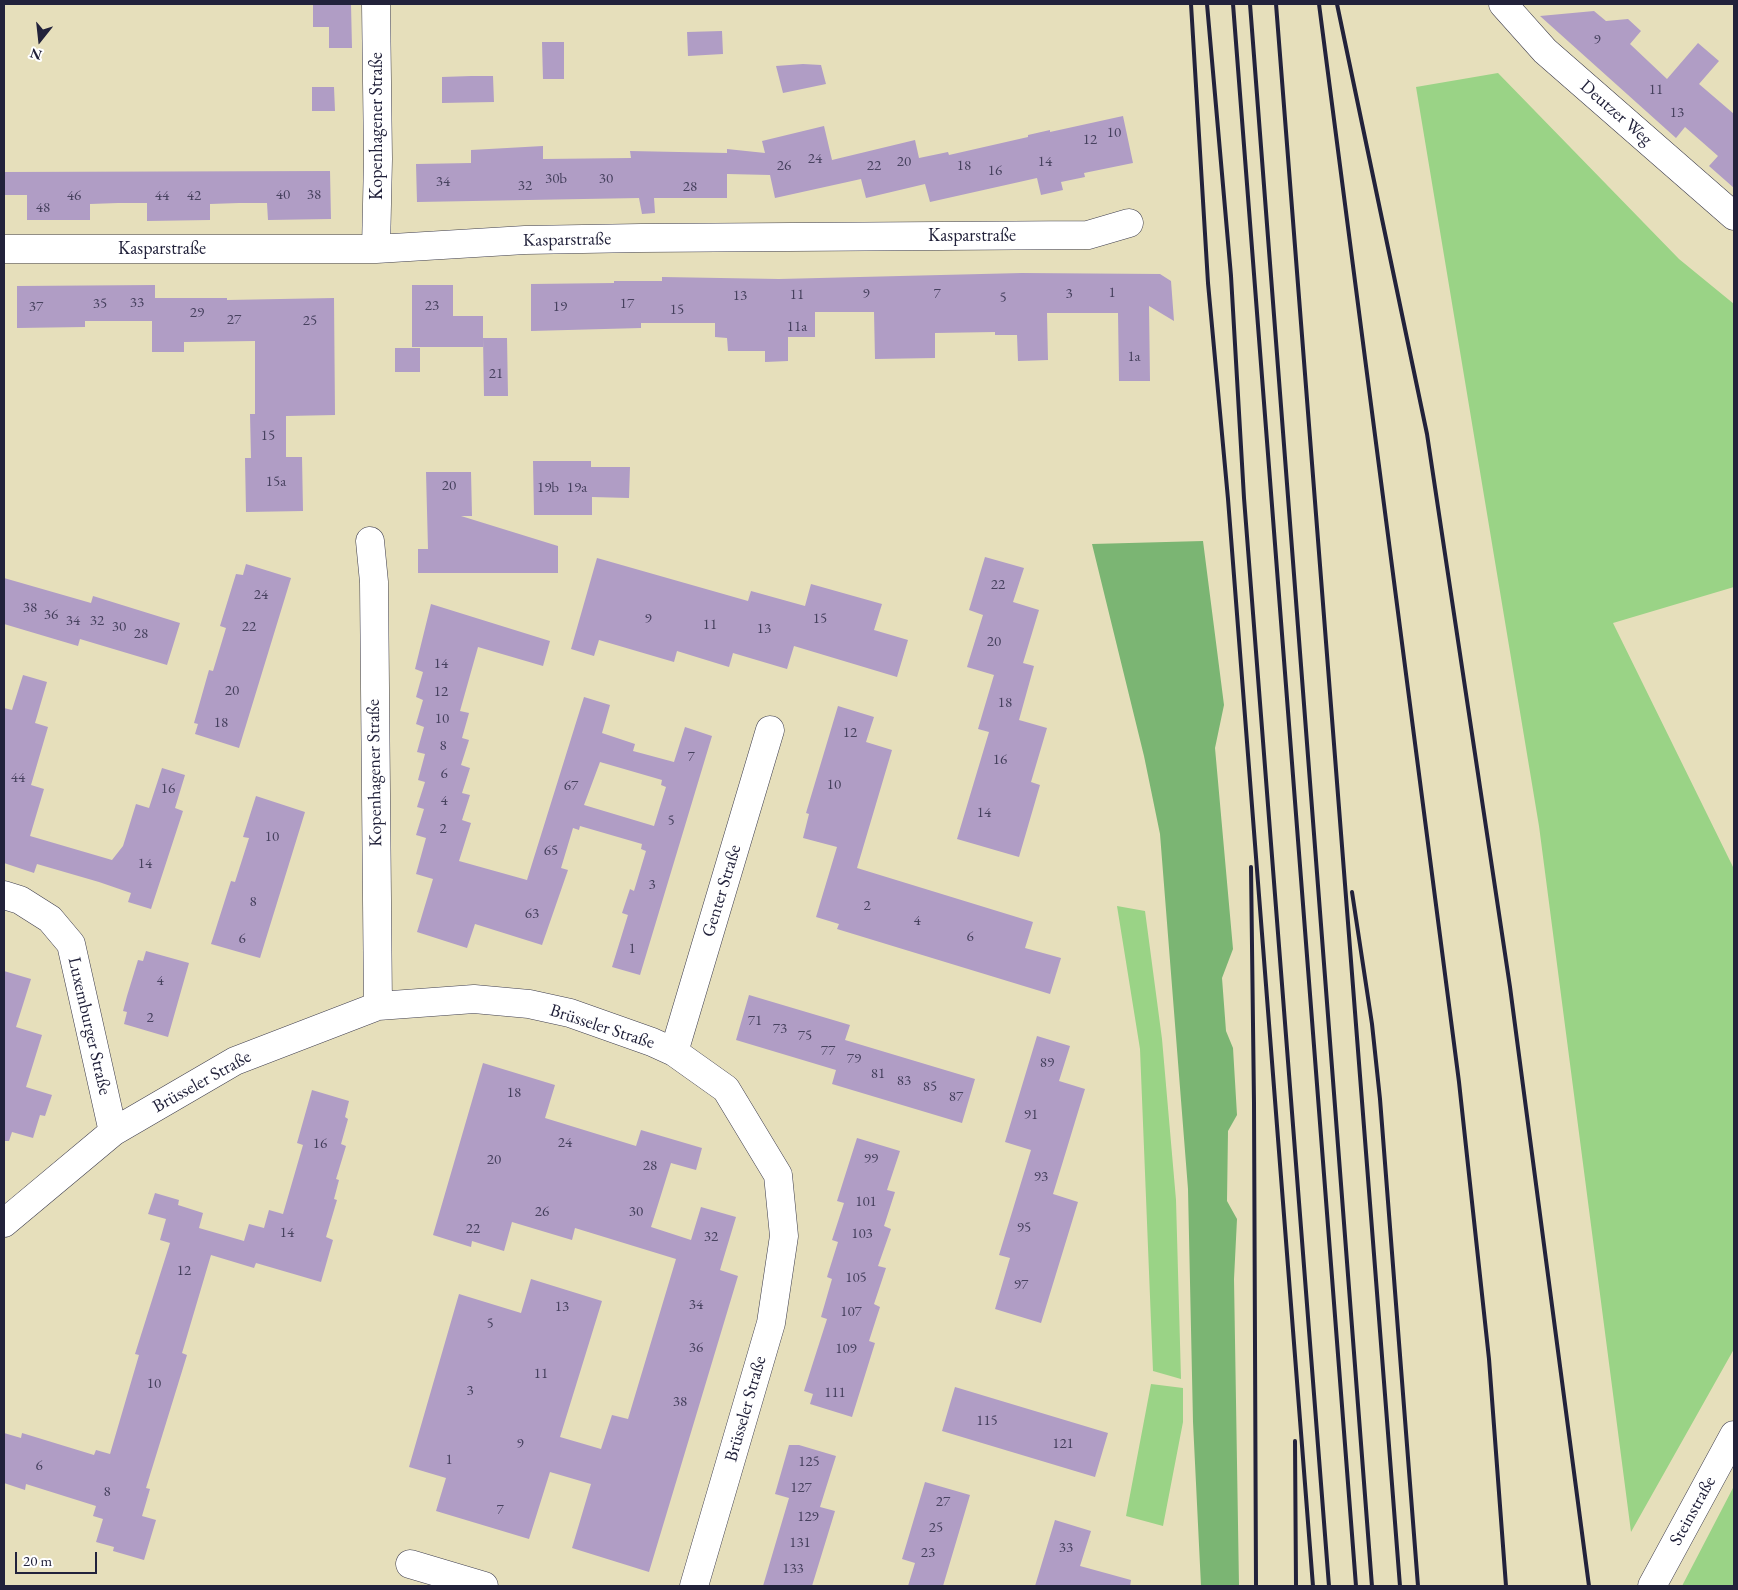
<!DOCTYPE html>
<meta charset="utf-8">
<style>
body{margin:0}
#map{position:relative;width:1738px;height:1590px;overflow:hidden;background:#e6dfbb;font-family:"EB Garamond",serif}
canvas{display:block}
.frame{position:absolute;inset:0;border:5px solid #22223b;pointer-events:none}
.north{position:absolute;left:15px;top:15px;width:50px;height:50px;-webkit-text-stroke:4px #fff;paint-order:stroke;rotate:196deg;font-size:14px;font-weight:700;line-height:20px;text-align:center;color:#22223b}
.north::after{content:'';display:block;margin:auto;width:18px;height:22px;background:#22223b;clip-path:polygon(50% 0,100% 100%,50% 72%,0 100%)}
.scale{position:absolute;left:15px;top:1552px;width:82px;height:22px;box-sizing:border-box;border:2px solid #22223b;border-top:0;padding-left:6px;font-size:15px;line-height:18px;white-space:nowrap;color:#22223b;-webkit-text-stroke:4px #fff;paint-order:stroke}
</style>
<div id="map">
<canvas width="1738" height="1590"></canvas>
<div class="frame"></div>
<div class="north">N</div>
<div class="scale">20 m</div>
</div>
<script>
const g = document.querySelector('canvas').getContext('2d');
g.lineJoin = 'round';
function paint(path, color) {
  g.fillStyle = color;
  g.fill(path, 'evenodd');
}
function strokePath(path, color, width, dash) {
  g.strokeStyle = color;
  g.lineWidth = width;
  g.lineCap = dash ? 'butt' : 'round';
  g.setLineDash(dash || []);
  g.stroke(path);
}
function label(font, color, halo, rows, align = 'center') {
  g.font = font + ' "EB Garamond",serif';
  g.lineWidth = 4.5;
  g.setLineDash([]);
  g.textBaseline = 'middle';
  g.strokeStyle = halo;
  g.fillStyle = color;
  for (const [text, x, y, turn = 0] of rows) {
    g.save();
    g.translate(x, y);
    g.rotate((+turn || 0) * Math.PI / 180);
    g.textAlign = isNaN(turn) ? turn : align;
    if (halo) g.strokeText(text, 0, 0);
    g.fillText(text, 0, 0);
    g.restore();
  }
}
paint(new Path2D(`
 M 1498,73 L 1679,259 L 1734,304 L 1734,587 L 1613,623 L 1734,869 L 1734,1349 L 1631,1532 L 1539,826 L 1416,87 Z
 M 1117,906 L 1145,911 L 1162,1039 L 1176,1200 L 1181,1379 L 1153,1371 L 1140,1049 Z
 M 1151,1384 L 1183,1388 L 1183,1422 L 1163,1526 L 1126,1516 Z
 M 1734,1486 L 1734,1586 L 1682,1586 Z`), '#9ad386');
paint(new Path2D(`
 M 1203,541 L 1224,705 L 1215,748 L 1233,949 L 1222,978 L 1226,1031 L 1233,1048 L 1237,1115 L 1228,1131 L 1227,1201 L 1237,1219 L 1234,1279 L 1239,1586 L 1201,1586 L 1193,1422 L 1188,1189 L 1160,834 L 1144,756 L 1092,544 Z`), '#7bb573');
paint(new Path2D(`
 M 313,4 L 351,4 L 352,48 L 329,48 L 329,27 L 313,27 Z
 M 1594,11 L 1606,21 L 1628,19 L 1641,31 L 1630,44 L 1667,79 L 1698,43 L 1719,61 L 1699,84 L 1734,114 L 1734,188 L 1709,166 L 1718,156 L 1685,127 L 1676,138 L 1540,16 Z
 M 722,31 L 723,54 L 688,56 L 687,32 Z
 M 542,42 L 564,42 L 564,79 L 543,79 Z
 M 803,64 L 821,65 L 826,84 L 783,93 L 776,66 Z
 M 471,76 L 493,76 L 494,102 L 442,103 L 442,77 Z
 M 312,87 L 334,87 L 335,111 L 312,111 Z
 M 1123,116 L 1133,163 L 1084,173 L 1085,177 L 1061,182 L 1063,190 L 1041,195 L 1037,178 L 930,202 L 925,184 L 866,198 L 861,179 L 775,198 L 770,175 L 727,174 L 727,198 L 654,198 L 655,213 L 642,214 L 639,198 L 417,202 L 416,164 L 471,163 L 471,150 L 543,146 L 543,159 L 631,158 L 630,151 L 727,153 L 727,149 L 765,153 L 762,141 L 824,126 L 832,160 L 915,140 L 919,158 L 948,152 L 949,155 L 1028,137 L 1028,135 L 1050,130 L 1050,132 Z
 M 330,171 L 331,219 L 268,220 L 267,203 L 239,203 L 210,204 L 210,220 L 147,221 L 147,203 L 118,203 L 90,204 L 90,220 L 27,220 L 27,195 L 4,195 L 4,172 Z
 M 1022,273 L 1160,274 L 1171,281 L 1174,321 L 1149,306 L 1150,381 L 1119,381 L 1118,313 L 1047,313 L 1048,360 L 1018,361 L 1017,335 L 995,335 L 995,332 L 935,333 L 935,358 L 875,359 L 874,312 L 815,312 L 815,337 L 788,337 L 788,361 L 765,362 L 765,351 L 728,351 L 727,338 L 715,337 L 715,323 L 641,323 L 641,328 L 531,331 L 531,284 L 614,283 L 614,281 L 662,281 L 662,277 L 779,279 Z
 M 155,285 L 155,298 L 227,298 L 227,300 L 334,298 L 335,415 L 286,416 L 286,457 L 302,457 L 303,511 L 246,512 L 245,458 L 251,458 L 250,414 L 255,414 L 255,341 L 184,342 L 184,352 L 152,352 L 152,321 L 85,321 L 85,327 L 17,328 L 17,286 Z
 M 412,285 L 453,285 L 453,316 L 483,316 L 483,347 L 412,347 Z
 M 483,338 L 507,338 L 508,396 L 484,396 Z
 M 395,348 L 420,348 L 420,372 L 395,372 Z
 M 533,461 L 591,461 L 591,467 L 630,467 L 629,498 L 592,497 L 592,515 L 534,515 Z
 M 426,472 L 471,472 L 472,516 L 461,516 L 558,546 L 558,573 L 418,573 L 418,549 L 428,549 Z
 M 985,557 L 1024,568 L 1013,602 L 1039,610 L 1023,663 L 1034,666 L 1019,720 L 1047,728 L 1031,782 L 1040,785 L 1019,857 L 957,839 L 989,732 L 978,729 L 994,675 L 967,667 L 983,615 L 969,610 Z
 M 597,558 L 748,601 L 751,591 L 805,606 L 811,584 L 882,604 L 874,630 L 908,640 L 897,677 L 794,646 L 787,669 L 733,653 L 729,667 L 677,651 L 674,662 L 599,640 L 594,656 L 571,649 Z
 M 246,564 L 291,578 L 239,748 L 195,734 L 198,724 L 194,723 L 209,670 L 213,671 L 226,628 L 220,626 L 236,574 L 243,575 Z
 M 4,578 L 91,603 L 93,596 L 180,623 L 167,665 L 80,639 L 78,646 L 4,624 Z
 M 431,604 L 550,641 L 543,666 L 478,647 L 460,711 L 469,713 L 462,738 L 469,740 L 461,765 L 470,768 L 462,793 L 470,795 L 462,820 L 471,823 L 459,861 L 527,880 L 584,697 L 610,705 L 602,733 L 635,744 L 633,751 L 674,762 L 685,727 L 712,736 L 640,975 L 612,967 L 628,915 L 622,913 L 630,889 L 634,891 L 646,851 L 641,849 L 642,844 L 580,826 L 579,830 L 573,828 L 561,868 L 568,870 L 542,945 L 475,924 L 467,948 L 417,932 L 433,879 L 416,874 L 426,838 L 416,835 L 424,809 L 417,807 L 425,782 L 418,780 L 425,754 L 417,752 L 424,727 L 416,724 L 423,700 L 416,697 L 423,672 L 415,669 ZM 600,762 L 662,780 L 661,785 L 666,787 L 654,826 L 584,805 Z
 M 23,675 L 47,682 L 35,723 L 48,727 L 31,785 L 44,789 L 30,836 L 112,860 L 123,846 L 136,804 L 149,808 L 162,768 L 185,775 L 175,808 L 183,811 L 151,909 L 128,902 L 131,893 L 99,882 L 37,864 L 34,873 L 4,863 L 4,708 L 12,710 Z
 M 838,706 L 874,717 L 866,742 L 892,750 L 857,868 L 1033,922 L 1025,948 L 1061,958 L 1050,994 L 837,929 L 839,924 L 816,917 L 837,847 L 803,838 L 809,814 L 806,813 Z
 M 256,796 L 305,812 L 260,958 L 211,944 L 231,881 L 235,882 L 249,838 L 243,837 Z
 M 146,951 L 189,963 L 168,1037 L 124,1024 L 127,1012 L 123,1011 L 127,996 L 138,960 L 143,961 Z
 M 4,971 L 31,979 L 16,1027 L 42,1035 L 26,1087 L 52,1095 L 45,1116 L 40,1115 L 33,1138 L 12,1132 L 9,1141 L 4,1141 Z
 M 749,995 L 850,1025 L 845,1040 L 975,1079 L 962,1123 L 832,1084 L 836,1070 L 736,1040 Z
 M 1037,1036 L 1070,1046 L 1059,1081 L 1085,1089 L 1053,1194 L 1078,1202 L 1041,1323 L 995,1309 L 1010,1258 L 999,1255 L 1031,1150 L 1005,1142 Z
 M 483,1063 L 555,1085 L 545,1118 L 636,1146 L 641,1130 L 702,1148 L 696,1170 L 671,1163 L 651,1227 L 691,1240 L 701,1207 L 736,1217 L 720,1270 L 738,1276 L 649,1572 L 572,1548 L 591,1484 L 550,1472 L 529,1539 L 436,1511 L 446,1478 L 409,1467 L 459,1294 L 521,1313 L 531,1279 L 602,1301 L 560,1437 L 601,1449 L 612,1415 L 628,1419 L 676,1259 L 575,1228 L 572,1240 L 512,1222 L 504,1251 L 472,1241 L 471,1247 L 433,1235 Z
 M 312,1090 L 349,1101 L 345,1117 L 348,1119 L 341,1144 L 346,1146 L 336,1179 L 339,1180 L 334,1199 L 337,1200 L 326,1237 L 333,1240 L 321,1282 L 256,1263 L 254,1268 L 211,1255 L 182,1353 L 187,1355 L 146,1488 L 150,1489 L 142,1516 L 156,1520 L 144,1560 L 113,1551 L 114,1547 L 96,1542 L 103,1519 L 93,1516 L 96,1506 L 26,1484 L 25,1490 L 4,1483 L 4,1433 L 21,1438 L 22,1433 L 94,1455 L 96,1450 L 110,1454 L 139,1355 L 135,1354 L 170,1243 L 160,1240 L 166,1219 L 148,1214 L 155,1193 L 179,1200 L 178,1205 L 203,1213 L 199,1228 L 244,1241 L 249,1224 L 264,1228 L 269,1210 L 283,1214 L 303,1145 L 297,1143 Z
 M 857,1138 L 900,1151 L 887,1190 L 895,1192 L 884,1226 L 891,1229 L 878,1266 L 886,1268 L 874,1304 L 880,1307 L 869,1341 L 875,1343 L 852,1417 L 810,1404 L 813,1394 L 804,1391 L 827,1319 L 821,1317 L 832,1279 L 827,1277 L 838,1242 L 832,1240 L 844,1203 L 837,1201 Z
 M 955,1387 L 1108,1433 L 1095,1477 L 942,1431 Z
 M 789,1445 L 799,1445 L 836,1456 L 820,1507 L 835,1511 L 812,1586 L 763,1586 L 789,1498 L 775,1494 Z
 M 925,1482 L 970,1495 L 943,1586 L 908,1586 L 915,1563 L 902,1559 Z
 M 1055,1520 L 1091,1531 L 1080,1566 L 1131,1580 L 1130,1586 L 1035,1586 Z`), '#b09dc5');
const minor = new Path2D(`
 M 1503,4 L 1545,51 L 1734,216
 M 4,249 L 376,249 L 525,240 L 641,238 L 1088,235 L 1129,223
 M 376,249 L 378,159 L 376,4
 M 370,541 L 374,582 L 378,1006
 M 4,895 L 20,900 L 50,919 L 71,944 L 113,1132
 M 674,1052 L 770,730
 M 4,1223 L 113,1132 L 235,1061 L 378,1006 L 474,999 L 529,1004 L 570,1013 L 652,1042 L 674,1052 L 726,1089 L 778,1175 L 784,1236 L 771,1323 L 694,1586
 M 410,1564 L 484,1586`);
const major = new Path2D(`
 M 1652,1586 L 1734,1435`);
strokePath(minor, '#3f3e4e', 29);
strokePath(major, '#3f3e4e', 29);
strokePath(minor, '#fff', 28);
strokePath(major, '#fff', 28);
strokePath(new Path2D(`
 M 1191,4 L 1208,283 L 1228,499 L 1313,1586
 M 1207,4 L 1231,276 L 1244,498 L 1329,1586
 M 1233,4 L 1356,1586
 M 1250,4 L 1372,1586
 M 1276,4 L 1400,1586
 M 1319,4 L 1459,1082 L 1489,1359 L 1506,1586
 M 1337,4 L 1427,434 L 1510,987 L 1589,1586
 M 1251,867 L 1254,1103 L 1256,1586
 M 1352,892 L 1372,1024 L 1380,1099 L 1418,1586
 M 1295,1441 L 1296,1586`), '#22223b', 4);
label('15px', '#46415e', null, [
 ["9",1597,40],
 ["11",1656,90],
 ["13",1677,113],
 ["10",1114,133],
 ["12",1090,140],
 ["24",815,159],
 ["20",904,162],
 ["14",1045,162],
 ["26",784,166],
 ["22",874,166],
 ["18",964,166],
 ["16",995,171],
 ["30b",556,179],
 ["30",606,179],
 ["34",443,182],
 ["32",525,186],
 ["28",690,187],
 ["40",283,195],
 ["38",314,195],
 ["46",74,196],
 ["44",162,196],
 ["42",194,196],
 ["48",43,208],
 ["1",1112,293],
 ["9",866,294],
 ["7",937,294],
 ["3",1069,294],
 ["11",797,295],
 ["13",740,296],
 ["5",1003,298],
 ["33",137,303],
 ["35",100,304],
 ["17",627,304],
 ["23",432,306],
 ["37",36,307],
 ["19",560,307],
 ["15",677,310],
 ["29",197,313],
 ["27",234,320],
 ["25",310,321],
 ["11a",797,327],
 ["1a",1134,357],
 ["21",496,374],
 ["15",268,436],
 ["15a",276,482],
 ["20",449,486],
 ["19b",548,488],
 ["19a",577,488],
 ["22",998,585],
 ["24",261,595],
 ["38",30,608],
 ["36",51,615],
 ["9",648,619],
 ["15",820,619],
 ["34",73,621],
 ["32",97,621],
 ["11",710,625],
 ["30",119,627],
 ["22",249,627],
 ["13",764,629],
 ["28",141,634],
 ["20",994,642],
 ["14",441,664],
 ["20",232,691],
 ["12",441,692],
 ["18",1005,703],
 ["10",442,719],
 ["18",221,723],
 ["12",850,733],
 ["8",443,746],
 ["7",691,757],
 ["16",1000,760],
 ["6",444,774],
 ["44",18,778],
 ["10",834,785],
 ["67",571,786],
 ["16",168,789],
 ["4",444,801],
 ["14",984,813],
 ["5",671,821],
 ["2",443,829],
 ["10",272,837],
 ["65",551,851],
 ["14",145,864],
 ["3",652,885],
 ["8",253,902],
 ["2",867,906],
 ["63",532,914],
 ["4",917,921],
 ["6",970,937],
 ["6",242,939],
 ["1",632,949],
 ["4",160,981],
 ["2",150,1018],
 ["71",755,1021],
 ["73",780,1029],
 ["75",805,1036],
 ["77",828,1051],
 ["79",854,1059],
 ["89",1047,1063],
 ["81",878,1074],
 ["83",904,1081],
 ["85",930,1087],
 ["18",514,1093],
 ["87",956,1097],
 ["91",1031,1115],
 ["24",565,1143],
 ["16",320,1144],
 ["99",871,1159],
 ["20",494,1160],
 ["28",650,1166],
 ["93",1041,1177],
 ["101",866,1202],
 ["26",542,1212],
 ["30",636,1212],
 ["95",1024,1228],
 ["22",473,1229],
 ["14",287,1233],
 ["103",862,1234],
 ["32",711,1237],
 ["12",184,1271],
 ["105",856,1278],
 ["97",1021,1285],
 ["34",696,1305],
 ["13",562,1307],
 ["107",851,1312],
 ["5",490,1324],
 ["36",696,1348],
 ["109",846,1349],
 ["11",541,1374],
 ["10",154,1384],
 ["3",470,1391],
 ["111",835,1393],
 ["38",680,1402],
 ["115",987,1421],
 ["9",520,1444],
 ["121",1063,1444],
 ["1",449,1460],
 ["125",809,1462],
 ["6",39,1466],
 ["127",801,1488],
 ["8",107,1492],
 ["27",943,1502],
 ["7",500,1510],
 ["129",808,1517],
 ["25",936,1528],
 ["131",800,1543],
 ["33",1066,1548],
 ["23",928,1553],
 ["133",793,1569]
]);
label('18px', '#22223b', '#fff', [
 ["Deutzer Weg",1616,113,41],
 ["Kopenhagener Straße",377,126,-90],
 ["Kasparstraße",972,236],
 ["Kasparstraße",567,240,-1],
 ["Kasparstraße",162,249],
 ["Kopenhagener Straße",375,773,-91],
 ["Genter Straße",722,891,-73],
 ["Luxemburger Straße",89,1026,77],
 ["Brüsseler Straße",602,1027,18],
 ["Brüsseler Straße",202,1082,-29],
 ["Brüsseler Straße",746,1409,-74],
 ["Steinstraße",1693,1511,-61]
]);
</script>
